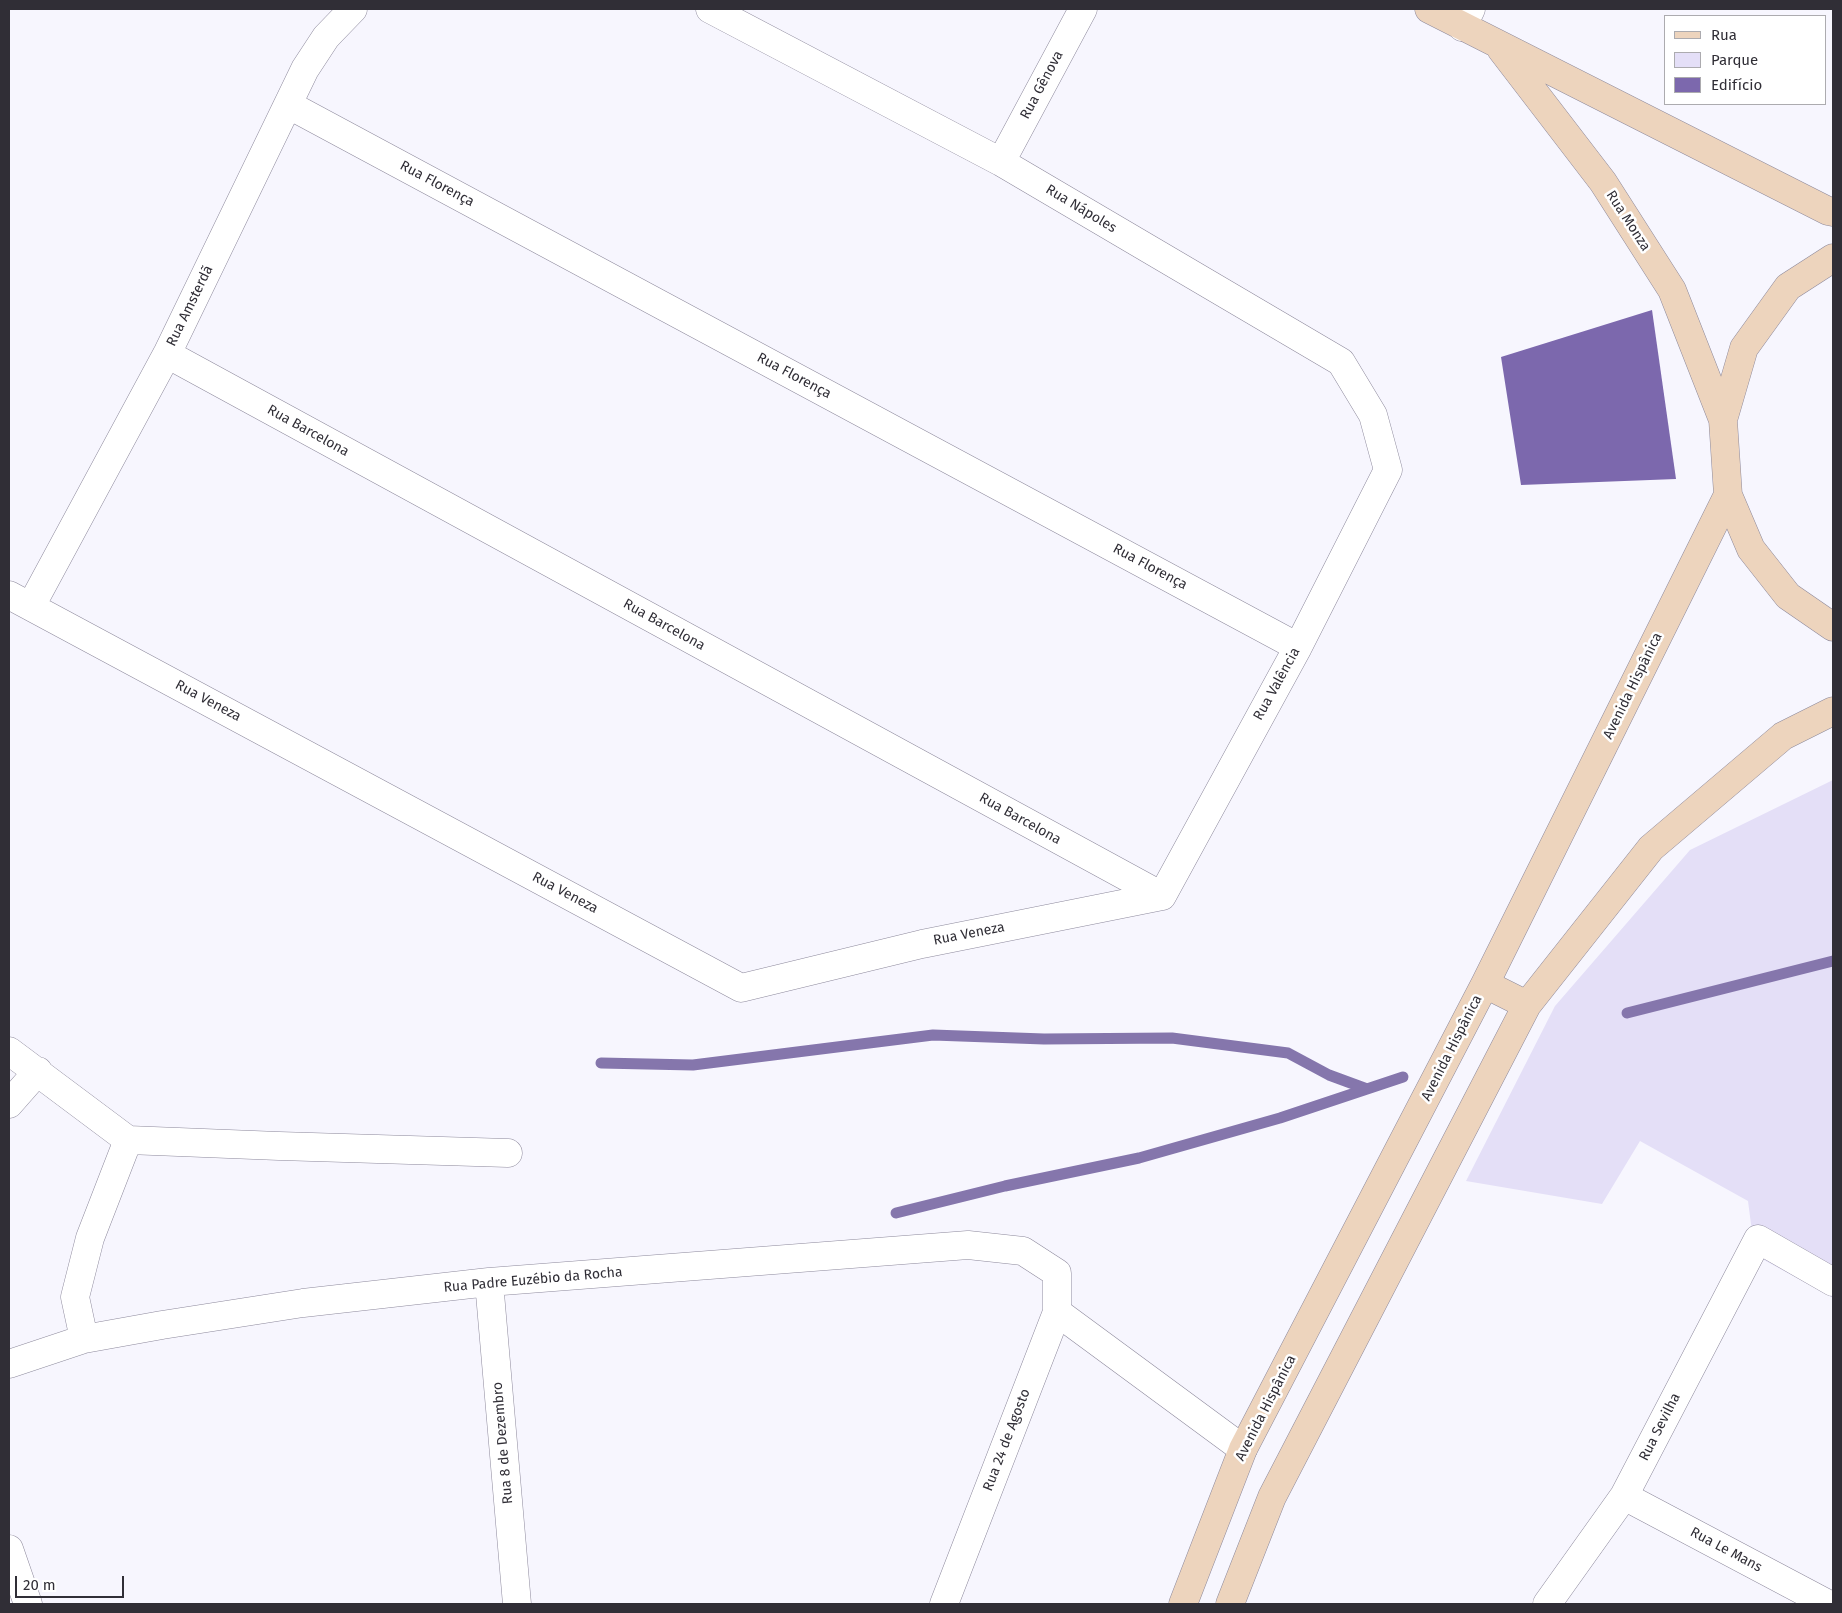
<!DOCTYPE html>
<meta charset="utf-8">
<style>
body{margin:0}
#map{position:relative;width:1842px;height:1613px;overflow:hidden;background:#f7f6fe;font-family:"Fira Sans",sans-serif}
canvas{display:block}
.frame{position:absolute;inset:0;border:10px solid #302e36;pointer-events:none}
.legend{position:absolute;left:1664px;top:15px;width:162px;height:90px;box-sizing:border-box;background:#fff;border:1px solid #acabaf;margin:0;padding:6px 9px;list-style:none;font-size:15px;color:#302e36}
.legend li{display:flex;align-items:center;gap:10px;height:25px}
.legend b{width:25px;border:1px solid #acabaf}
.scale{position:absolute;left:15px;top:1576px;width:109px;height:22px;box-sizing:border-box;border:2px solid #302e36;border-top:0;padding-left:6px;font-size:15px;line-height:18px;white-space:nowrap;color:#302e36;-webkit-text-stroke:4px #fff;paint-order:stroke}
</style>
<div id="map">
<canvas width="1842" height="1613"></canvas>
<div class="frame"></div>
<ul class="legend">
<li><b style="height:6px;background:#edd4bd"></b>Rua</li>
<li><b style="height:14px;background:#e4dff7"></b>Parque</li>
<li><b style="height:14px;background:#7c68ad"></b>Edifício</li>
</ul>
<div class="scale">20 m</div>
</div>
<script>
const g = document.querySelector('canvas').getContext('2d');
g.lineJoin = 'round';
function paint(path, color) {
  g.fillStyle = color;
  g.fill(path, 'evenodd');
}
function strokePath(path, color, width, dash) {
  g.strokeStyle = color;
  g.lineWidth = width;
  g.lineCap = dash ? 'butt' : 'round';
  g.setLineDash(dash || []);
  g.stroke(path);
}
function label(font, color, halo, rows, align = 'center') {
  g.font = font + ' "Fira Sans",sans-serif';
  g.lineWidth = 5;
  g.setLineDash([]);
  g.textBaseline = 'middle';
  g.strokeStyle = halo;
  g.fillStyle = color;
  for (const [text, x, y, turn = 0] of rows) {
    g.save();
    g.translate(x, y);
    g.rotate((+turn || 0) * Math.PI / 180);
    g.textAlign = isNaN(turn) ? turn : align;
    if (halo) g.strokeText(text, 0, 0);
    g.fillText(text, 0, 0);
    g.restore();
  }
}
paint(new Path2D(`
 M 1833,780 L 1833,1298 L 1755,1255 L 1748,1201 L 1640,1141 L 1602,1204 L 1466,1181 L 1555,1006 L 1690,850 Z`), '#e4dff7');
strokePath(new Path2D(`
 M 1627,1013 L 1833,961
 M 601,1063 L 693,1065 L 933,1035 L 1044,1039 L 1172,1038 L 1288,1053 L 1329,1075 L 1367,1089
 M 896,1213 L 1005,1186 L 1139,1158 L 1280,1118 L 1403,1077`), '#8576ac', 11);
paint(new Path2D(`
 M 1652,310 L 1676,479 L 1521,485 L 1501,357 Z`), '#7c68ad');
const minor = new Path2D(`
 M 710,9 L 1001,162 L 1341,362 L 1373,415 L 1388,470 L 1298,647 L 1162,896
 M 1462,27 L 1471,9
 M 289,105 L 1298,647
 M 1001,162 L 1083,9
 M 167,354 L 1162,896
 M 9,595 L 741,988 L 922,944 L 1162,896
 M 31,606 L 167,354 L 305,69 L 326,37 L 353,9
 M 9,1051 L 128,1140 L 90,1238 L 75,1297 L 84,1339
 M 9,1104 L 38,1071
 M 128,1140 L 279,1146 L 508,1153
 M 489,1282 L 517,1604
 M 1057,1312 L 1243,1449
 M 9,1364 L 84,1339 L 162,1325 L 303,1303 L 489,1282 L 968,1245 L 1023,1251 L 1057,1273 L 1057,1312 L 944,1604
 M 1624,1496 L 1828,1604
 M 9,1549 L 28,1604
 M 1547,1604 L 1624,1496 L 1758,1239 L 1833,1282`);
const secondary = new Path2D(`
 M 1429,9 L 1828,211 L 1833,212
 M 1501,49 L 1603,182 L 1672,290 L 1723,420
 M 1833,258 L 1788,287 L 1744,348 L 1723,420 L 1728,495 L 1751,549 L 1788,596 L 1833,627
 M 1485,984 L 1527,1005
 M 1183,1604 L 1243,1449 L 1485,984 L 1728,495
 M 1230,1604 L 1272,1497 L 1527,1005 L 1651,848 L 1783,736 L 1833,711`);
strokePath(minor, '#8d899c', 29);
strokePath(secondary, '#8d899c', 29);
strokePath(minor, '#fff', 28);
strokePath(secondary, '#edd4bd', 28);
label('14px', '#302e36', '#fff', [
 ["Rua Gênova",1042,85,-62],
 ["Rua Florença",437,184,28],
 ["Rua Nápoles",1081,209,31],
 ["Rua Monza",1628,221,57],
 ["Rua Amsterdã",190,306,-64],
 ["Rua Florença",794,376,28],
 ["Rua Barcelona",308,431,29],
 ["Rua Florença",1150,567,28],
 ["Rua Barcelona",664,625,29],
 ["Rua Valência",1277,684,-61],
 ["Avenida Hispânica",1633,686,-64],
 ["Rua Veneza",208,701,28],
 ["Rua Barcelona",1020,819,29],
 ["Rua Veneza",565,893,28],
 ["Rua Veneza",969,934,-11],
 ["Avenida Hispânica",1452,1048,-63],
 ["Rua Padre Euzébio da Rocha",533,1280,-5],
 ["Avenida Hispânica",1266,1408,-63],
 ["Rua Sevilha",1660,1427,-63],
 ["Rua 24 de Agosto",1007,1440,-69],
 ["Rua 8 de Dezembro",503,1443,-95],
 ["Rua Le Mans",1726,1550,28]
]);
</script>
